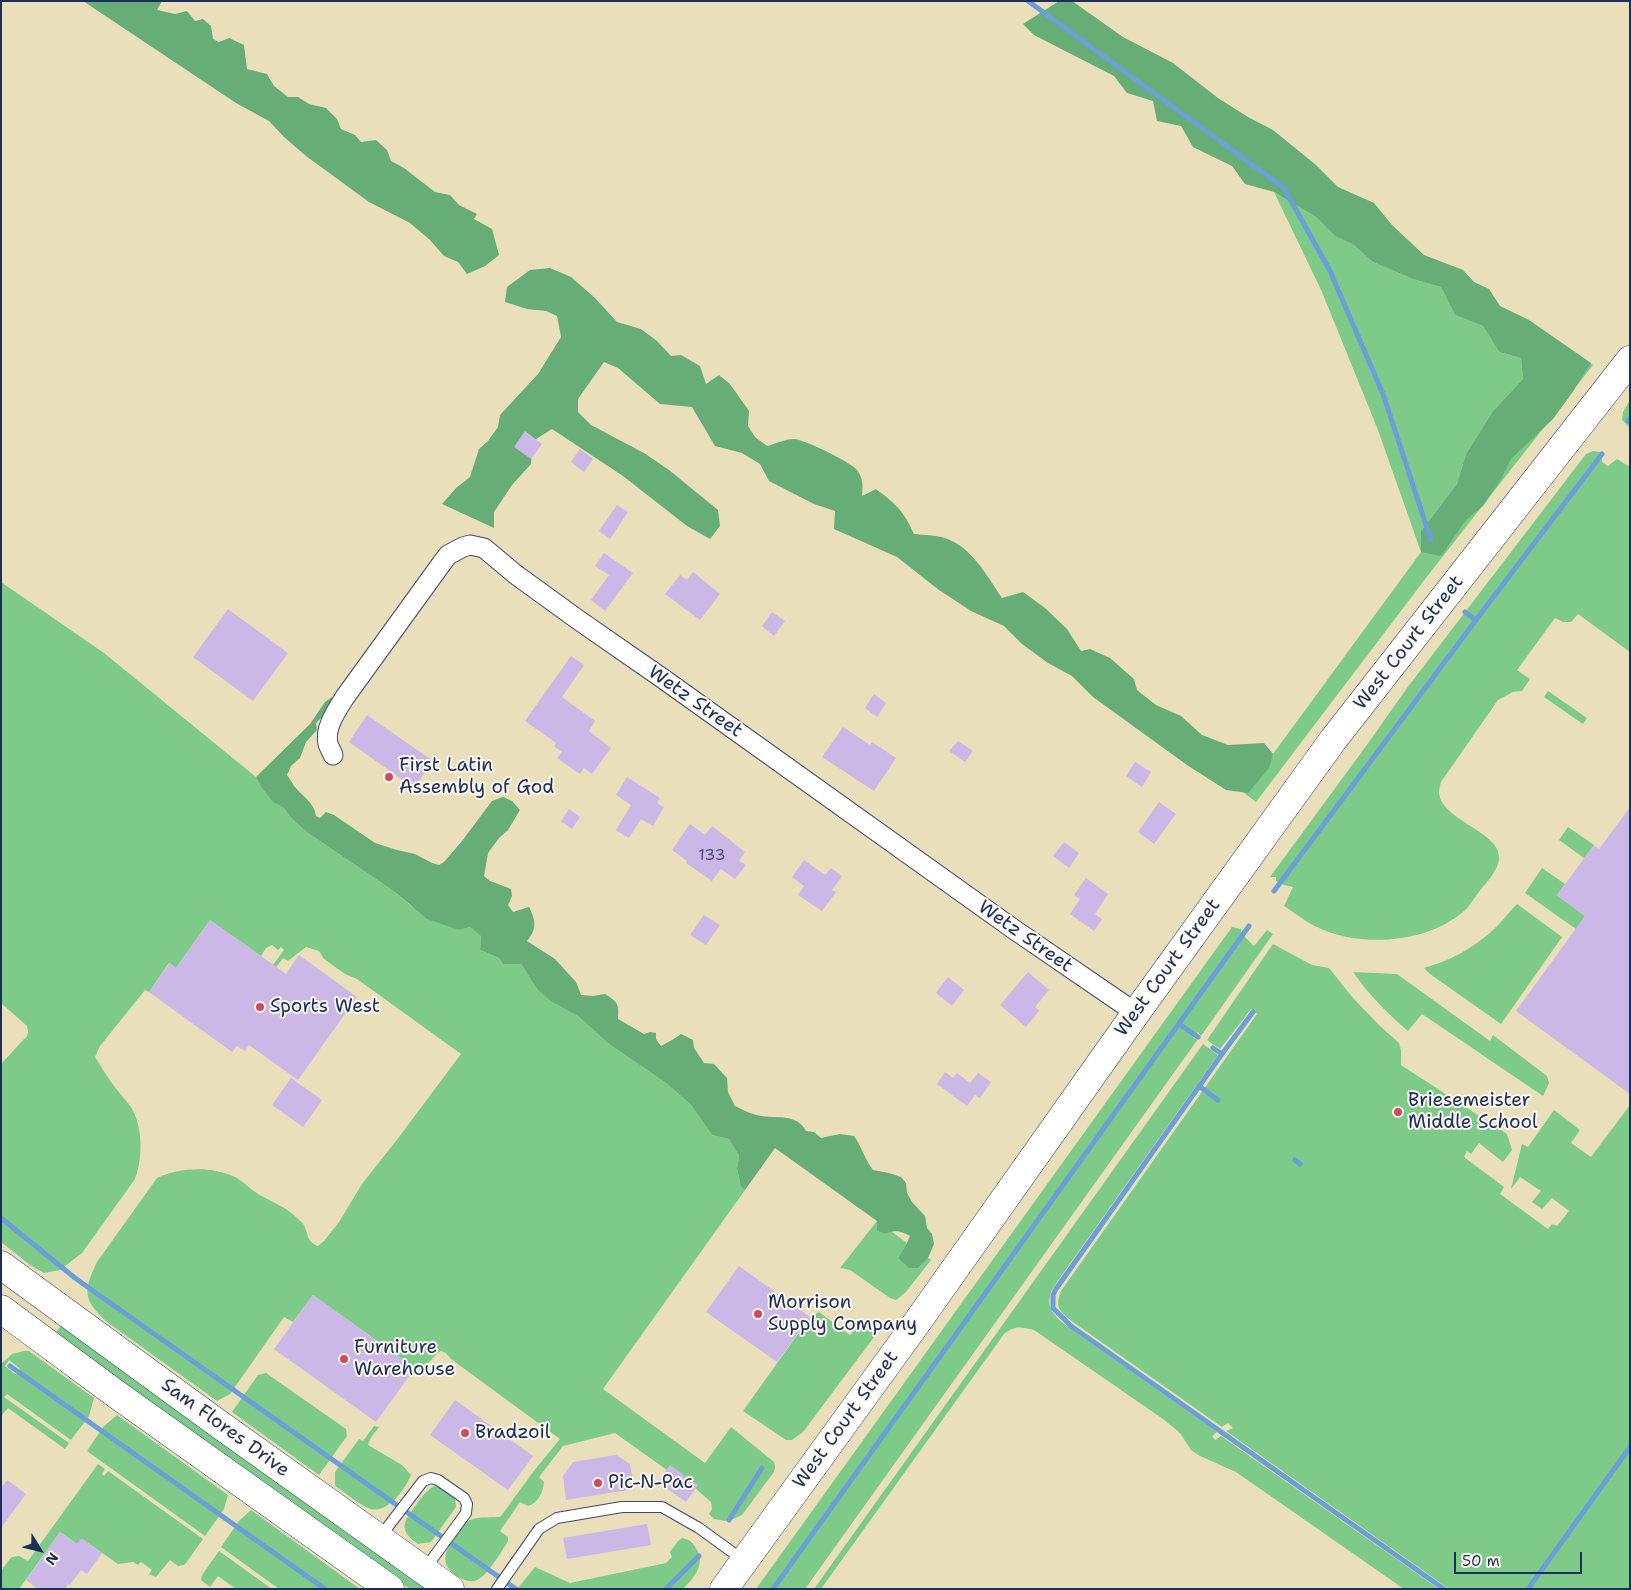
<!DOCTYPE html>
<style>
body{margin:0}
#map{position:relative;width:1631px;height:1590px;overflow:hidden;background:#eadfbb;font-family:"Shantell Sans",sans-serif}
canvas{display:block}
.frame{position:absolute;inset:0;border:2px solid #1b2f5e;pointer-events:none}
.north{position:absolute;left:15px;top:1525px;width:50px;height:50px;-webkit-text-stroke:4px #fbf7ec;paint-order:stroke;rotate:126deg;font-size:14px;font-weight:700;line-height:20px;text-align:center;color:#1b2f5e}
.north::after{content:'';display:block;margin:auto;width:18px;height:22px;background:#1b2f5e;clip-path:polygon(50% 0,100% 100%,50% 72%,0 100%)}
.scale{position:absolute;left:1454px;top:1552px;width:128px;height:22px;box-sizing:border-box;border:2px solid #1b2f5e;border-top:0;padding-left:6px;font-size:15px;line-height:18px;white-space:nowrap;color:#1b2f5e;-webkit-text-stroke:4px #fbf7ec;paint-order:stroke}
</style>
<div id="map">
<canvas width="1631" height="1590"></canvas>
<div class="frame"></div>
<div class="north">N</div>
<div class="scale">50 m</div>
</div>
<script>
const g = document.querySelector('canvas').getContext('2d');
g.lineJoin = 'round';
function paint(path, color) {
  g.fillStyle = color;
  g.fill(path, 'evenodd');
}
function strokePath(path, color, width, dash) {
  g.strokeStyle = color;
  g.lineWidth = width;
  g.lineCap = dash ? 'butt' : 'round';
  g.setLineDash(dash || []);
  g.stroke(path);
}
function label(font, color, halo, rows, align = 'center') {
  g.font = font + ' "Shantell Sans",sans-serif';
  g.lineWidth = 4;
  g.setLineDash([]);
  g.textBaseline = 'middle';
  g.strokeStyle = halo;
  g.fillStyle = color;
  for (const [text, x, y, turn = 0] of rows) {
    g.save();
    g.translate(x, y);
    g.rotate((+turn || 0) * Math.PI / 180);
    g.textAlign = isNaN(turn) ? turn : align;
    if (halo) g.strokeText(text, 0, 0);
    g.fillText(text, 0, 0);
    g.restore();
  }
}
paint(new Path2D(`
 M 1274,192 L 1316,217 L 1335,236 L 1354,245 L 1373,262 L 1413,279 L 1441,287 L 1455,315 L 1483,326 L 1499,352 L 1521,358 L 1523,379 L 1493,411 L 1466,454 L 1457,484 L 1421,531 L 1577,353 L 1593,365 L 1429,574 L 1256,802 L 1243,792 L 1273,754 L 1421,552 L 1378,430 L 1322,292 Z
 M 1630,400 L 1630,428 L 1622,420 L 1623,412 Z
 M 1593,451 L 1601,452 L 1602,462 L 1608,466 L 1617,459 L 1630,467 L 1630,652 L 1578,614 L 1571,622 L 1563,622 L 1555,618 L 1517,670 L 1530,679 L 1522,691 L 1513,692 L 1498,700 L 1441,782 C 1440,785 1439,790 1439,793 C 1442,821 1501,832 1499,858 C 1498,873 1484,884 1476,896 C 1472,901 1469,907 1464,911 C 1428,943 1362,948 1319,928 C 1307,923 1295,913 1284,906 L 1293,887 L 1284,885 L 1276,881 L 1276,877 L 1270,877 L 1369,742 L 1407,688 L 1586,454 Z
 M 1,582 L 104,653 L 256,777 L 261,787 L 273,801 L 284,808 L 292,819 L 308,833 L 395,892 L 411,906 L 458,930 L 470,927 L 481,935 L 480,950 L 499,958 L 503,964 L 521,964 L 537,989 L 578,1016 L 609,1044 L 666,1083 L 691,1105 L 712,1135 L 729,1139 L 739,1156 L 737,1169 L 741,1187 L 745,1190 L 603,1389 L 705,1463 L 731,1427 L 774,1462 L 775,1467 L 774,1472 L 742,1515 L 729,1521 L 728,1518 L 726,1521 L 714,1519 L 709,1514 L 712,1509 L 711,1502 L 670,1466 L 667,1470 L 615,1433 L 563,1446 L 539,1477 L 544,1482 C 543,1493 538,1503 528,1506 L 520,1502 L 500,1531 L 508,1537 L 508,1541 C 502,1551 487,1576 477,1580 C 471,1583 464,1580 458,1577 C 439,1564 444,1552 456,1535 C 459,1530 463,1524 468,1521 C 476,1516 490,1518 499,1517 L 501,1516 L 533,1472 L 560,1439 L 451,1359 L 446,1353 L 441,1351 C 432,1356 429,1365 421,1370 L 415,1368 L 313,1295 L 293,1322 L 284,1317 L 230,1394 L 217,1401 L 107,1322 C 83,1300 83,1291 97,1262 L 157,1178 C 180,1167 211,1166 235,1177 C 244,1182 251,1190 260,1195 C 272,1202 286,1207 296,1217 C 298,1219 302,1222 304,1225 C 308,1234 307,1242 318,1246 L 324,1241 L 339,1222 L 362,1184 L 399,1137 L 461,1054 L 357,979 L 345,974 L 324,959 L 319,951 L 306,947 L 288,961 L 283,958 L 276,967 L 273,965 L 284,950 L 281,947 L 278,950 L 272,945 L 266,948 L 261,956 L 210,920 L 176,968 L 169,963 L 149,992 L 145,990 L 100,1046 L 95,1057 C 101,1066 107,1077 114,1086 C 119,1093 126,1100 131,1107 C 143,1127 143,1158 135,1179 L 82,1253 L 60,1270 L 44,1273 L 30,1265 L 1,1242 L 1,1064 L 27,1036 L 28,1032 L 27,1026 L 1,1003 Z
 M 1548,691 L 1587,718 L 1583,724 L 1544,697 Z
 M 1568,827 L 1594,845 L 1584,858 L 1559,840 Z
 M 1542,868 L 1565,884 L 1557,895 L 1585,916 L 1576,929 L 1525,893 Z
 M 1517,904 L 1562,937 L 1501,1024 L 1430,974 L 1424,968 C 1449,961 1474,948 1493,930 C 1502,922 1509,912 1517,904 Z
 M 1232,927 L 1241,929 L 1241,933 L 1254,946 L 1267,930 L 1273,934 L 1201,1036 L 1198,1032 L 1194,1034 L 1193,1038 L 1198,1039 L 805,1589 L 756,1589 Z
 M 1273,944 L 1312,965 L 1329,968 L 1353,998 L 1380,1026 L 1399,1043 L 1401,1050 L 1401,1065 L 1507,1134 L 1512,1150 L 1503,1162 L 1479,1143 L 1471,1154 L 1467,1151 L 1464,1157 L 1504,1187 L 1500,1194 L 1548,1229 L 1552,1224 L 1557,1226 L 1569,1211 L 1552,1198 L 1542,1209 L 1532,1202 L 1541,1191 L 1520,1177 L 1511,1189 L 1522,1144 L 1528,1147 L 1554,1110 L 1580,1130 L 1571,1143 L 1591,1157 L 1630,1105 L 1630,1589 L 1449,1589 L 1226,1431 L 1233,1428 L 1228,1423 L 1222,1427 L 1073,1322 C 1061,1312 1054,1308 1061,1291 L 1257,1014 L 1251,1009 L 1220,1049 L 1207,1040 Z
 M 1353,972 L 1397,974 L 1490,1041 L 1493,1035 L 1547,1076 L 1549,1083 L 1543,1096 L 1422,1014 L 1408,1031 C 1387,1013 1368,994 1353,972 Z
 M 1203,1044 L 1218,1055 L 1057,1282 C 1043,1302 1049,1312 1067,1326 L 1217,1432 L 1212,1436 L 1215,1440 L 1221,1436 L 1439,1589 L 1404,1589 L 1236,1472 L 1200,1456 L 1191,1450 L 1180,1433 L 1163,1419 L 1034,1330 C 1021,1327 1015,1325 1004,1334 L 821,1589 L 814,1589 Z
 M 877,1221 L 884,1234 L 891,1231 L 907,1243 L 898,1258 L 918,1268 L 928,1258 L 931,1260 L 905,1293 L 896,1300 L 890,1298 L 850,1270 L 840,1268 Z
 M 819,1312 L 850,1335 L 862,1319 L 871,1327 L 874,1337 L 803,1432 L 792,1440 L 786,1440 L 743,1411 L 810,1317 Z
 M 62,1324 L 433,1589 L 410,1589 L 54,1335 Z
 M 24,1351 L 29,1351 L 94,1398 L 89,1416 L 71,1440 L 7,1394 L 4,1397 L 69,1443 L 65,1449 L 8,1408 L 2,1415 L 1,1414 L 1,1364 L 12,1354 ZM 9,1360 L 19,1368 L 20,1370 L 17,1374 L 15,1374 L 5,1366 Z
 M 266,1373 L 346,1429 L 347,1436 L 319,1475 L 232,1412 L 258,1375 Z
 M 117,1415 L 228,1495 L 224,1509 L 205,1536 L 87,1451 L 103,1427 Z
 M 374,1426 L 379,1427 L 370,1439 L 368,1445 L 402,1465 L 411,1475 C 405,1490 386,1516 368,1508 C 357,1503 346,1493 335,1486 L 335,1472 L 359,1439 L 363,1441 Z
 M 98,1464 L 105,1469 L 102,1474 L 104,1476 L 108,1471 L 203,1539 L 186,1563 L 184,1565 L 178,1566 L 170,1560 L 156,1577 L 149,1574 L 152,1570 L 141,1562 L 138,1565 L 133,1562 L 118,1564 L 82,1539 L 77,1544 L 60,1532 L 19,1589 L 1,1589 L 1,1571 L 9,1560 L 12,1557 L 19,1556 L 28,1561 Z
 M 436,1485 L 441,1486 L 455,1498 L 456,1507 L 431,1542 L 418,1544 C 398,1530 403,1522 416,1505 C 422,1496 427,1490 436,1485 Z
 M 251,1510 L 360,1589 L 279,1589 L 221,1547 L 239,1521 Z
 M 682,1538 C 692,1539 695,1546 699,1554 L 696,1558 L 698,1560 L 700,1558 C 700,1572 692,1579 683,1589 L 517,1589 L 535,1567 L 570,1583 L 666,1563 L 672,1557 L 670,1552 L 678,1541 Z
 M 219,1551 L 272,1589 L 236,1589 L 218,1576 L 210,1587 L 201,1580 L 202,1575 Z`), '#7eca89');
paint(new Path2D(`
 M 83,1 L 162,1 L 157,10 L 175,14 L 187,11 L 195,21 L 203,19 L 211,26 L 213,39 L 219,42 L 229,38 L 244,45 L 247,69 L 267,74 L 274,86 L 288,97 L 298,97 L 309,104 L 326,108 L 337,119 L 341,129 L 355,135 L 361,142 L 376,140 L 387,150 L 391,161 L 404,168 L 435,192 L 450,195 L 459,205 L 477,214 L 474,219 L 492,229 L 499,255 L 485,266 L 467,274 L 458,262 L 444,256 L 430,240 L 410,223 L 369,202 L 306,156 L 284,137 L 269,121 L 236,103 Z
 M 1059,1 L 1072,1 L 1123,37 L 1173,63 L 1218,98 L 1248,117 L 1273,130 L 1316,165 L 1338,187 L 1374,203 L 1392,225 L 1424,255 L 1463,270 L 1474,282 L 1489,289 L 1500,306 L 1529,320 L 1591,363 L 1572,393 L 1553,419 L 1511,459 L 1500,481 L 1483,506 L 1466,520 L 1441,556 L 1421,552 L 1421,531 L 1457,484 L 1466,454 L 1493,411 L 1523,379 L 1521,358 L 1499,352 L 1483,326 L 1455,315 L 1441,287 L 1413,279 L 1373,262 L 1354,245 L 1335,236 L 1316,217 L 1274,192 L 1245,184 L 1232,166 L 1193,147 L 1181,126 L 1157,121 L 1153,101 L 1127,93 L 1114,76 L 1034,35 L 1023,24 Z
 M 550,268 L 571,277 L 595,298 L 617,322 L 641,329 L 657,341 L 671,356 L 681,355 L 700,366 L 706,384 L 719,375 L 730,384 L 749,411 L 748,426 L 755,437 L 767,446 C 775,444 785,439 794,439 C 803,439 851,462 857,470 C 863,478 863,486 862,496 L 876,489 C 897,505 903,510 914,534 C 924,535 935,535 945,538 C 972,547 987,576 1002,598 L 1023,592 L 1045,608 L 1067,629 L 1081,651 L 1090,649 L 1110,658 L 1134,679 L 1137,690 L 1156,705 L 1181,716 L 1202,735 L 1228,745 L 1264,743 L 1273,754 L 1269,768 L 1248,793 L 1226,790 L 1187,765 L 1093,697 L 1072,676 L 1048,663 L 1022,644 L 1004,626 L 971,611 L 939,590 L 897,557 L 834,529 L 835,511 L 814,504 L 769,481 L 760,464 L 742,453 L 715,446 L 692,407 L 660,404 L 618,368 L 604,362 L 578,399 L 578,412 L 591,425 L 644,453 L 669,470 L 718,510 L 720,526 L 710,539 L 687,526 L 623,476 L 552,429 L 533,441 L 531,464 L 512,485 L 494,512 L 494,528 L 442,504 L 456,488 L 470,477 L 479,449 L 488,441 L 498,427 L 500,415 L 538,374 L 561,337 L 557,316 L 546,311 L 527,309 L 505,302 L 507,287 L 530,270 Z
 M 332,697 L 333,700 L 326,713 L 316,723 L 317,730 L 306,742 L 300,758 L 291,766 L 287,775 C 289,778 292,782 294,786 C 302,796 314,802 316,816 L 320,818 L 326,812 L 334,815 L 375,843 L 397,850 L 415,854 L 432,863 L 439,865 L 444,862 L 462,841 L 492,801 L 503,797 L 512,801 L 520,810 L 508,830 L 499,838 L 488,853 L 484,876 L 490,881 L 511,889 L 512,896 L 508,905 L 513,912 L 529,907 C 536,921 537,929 527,941 L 555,959 L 576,982 L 581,995 L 593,996 L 605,994 C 618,1002 619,1004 618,1019 L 644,1034 L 650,1032 L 656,1033 L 656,1039 L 661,1046 L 672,1040 L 681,1034 L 693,1040 L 694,1048 L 704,1063 L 714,1064 L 727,1078 L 728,1092 L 735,1106 C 743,1110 753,1115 762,1116 C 779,1119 796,1113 806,1131 L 814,1132 L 821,1138 L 840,1134 L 854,1136 C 862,1147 865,1160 873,1170 L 889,1173 L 901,1177 L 906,1183 L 907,1193 L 912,1202 L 925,1216 L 927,1228 L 932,1234 L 934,1244 L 928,1258 L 918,1268 L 909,1268 L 898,1258 L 907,1243 L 910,1236 C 900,1230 894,1230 884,1234 L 877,1230 L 877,1221 L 775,1148 L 745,1190 L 741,1187 L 737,1169 L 739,1156 L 729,1139 L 712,1135 L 691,1105 L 666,1083 L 609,1044 L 578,1016 L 551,1001 L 537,989 L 521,964 L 503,964 L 499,958 L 480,950 L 481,936 L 470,927 L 459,930 L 427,919 L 395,892 L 308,833 L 292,819 L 284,808 L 273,802 L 261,787 L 256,777 L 310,724 L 325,702 Z`), '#66ae75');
strokePath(new Path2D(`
 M 1028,1 L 1284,188 L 1330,271 L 1383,394 L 1431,540
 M 1628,421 L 1630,419
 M 1465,612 L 1476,620
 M 1274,891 L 1476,620 L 1602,454
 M 1179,1024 L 1198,1037
 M 1213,1048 L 1222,1054 L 1056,1289 L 1053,1295 L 1053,1308 L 1071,1326 L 1444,1589
 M 1222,1054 L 1253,1012
 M 1199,1086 L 1218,1100
 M 1295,1160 L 1300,1164
 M 1,1218 L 75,1278 L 123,1312 L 516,1589
 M 10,1366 L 325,1589
 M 729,1520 L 762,1468
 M 666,1589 L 699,1556
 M 773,1589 L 1249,926
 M 1528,1589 L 1630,1447`), '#6b9fd7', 5);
paint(new Path2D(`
 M 525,431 L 542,444 L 531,459 L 514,447 Z
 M 580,449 L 593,459 L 584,472 L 571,462 Z
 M 617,505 L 628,512 L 610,539 L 599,531 Z
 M 604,553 L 633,573 L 605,611 L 591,600 L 609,575 L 595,566 Z
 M 693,572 L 720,594 L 700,620 L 665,594 L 680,575 L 687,580 Z
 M 228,609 L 288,653 L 253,701 L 193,657 Z
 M 772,612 L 785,621 L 774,636 L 762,626 Z
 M 571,656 L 584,665 L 562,697 L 595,721 L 589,731 L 611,748 L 592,774 L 584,768 L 580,774 L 557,758 L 562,752 L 554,746 L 556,743 L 525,721 Z
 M 874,694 L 886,703 L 877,717 L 865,708 Z
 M 367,715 L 433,761 L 414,788 L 349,742 Z
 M 843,727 L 870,745 L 872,742 L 896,758 L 874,791 L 822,757 Z
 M 958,741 L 973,751 L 965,762 L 949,751 Z
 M 1135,762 L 1151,772 L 1142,787 L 1126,776 Z
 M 627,777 L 660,798 L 657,803 L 664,807 L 653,826 L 641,819 L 629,838 L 616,830 L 631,805 L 616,795 Z
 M 1159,802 L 1176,814 L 1154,844 L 1138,832 Z
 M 1630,807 L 1630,1094 L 1516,1011 L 1585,916 L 1557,895 L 1594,845 L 1599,849 Z
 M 569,809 L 580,817 L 572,829 L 561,821 Z
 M 690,824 L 705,835 L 712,826 L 745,852 L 739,861 L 746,865 L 735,879 L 721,869 L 712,881 L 686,863 L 687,861 L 672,850 Z
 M 1064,842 L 1079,853 L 1069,868 L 1053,856 Z
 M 804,860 L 825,875 L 831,868 L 842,876 L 832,890 L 836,892 L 822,911 L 798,895 L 804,886 L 792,877 Z
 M 1086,878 L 1108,894 L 1095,914 L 1102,919 L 1094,931 L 1070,914 L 1080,899 L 1074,895 Z
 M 704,915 L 720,925 L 706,945 L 690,935 Z
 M 210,920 L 286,974 L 299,955 L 357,997 L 298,1080 L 249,1045 L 245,1051 L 237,1046 L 232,1052 L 149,992 L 170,963 L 176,968 Z
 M 1028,972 L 1049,990 L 1035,1007 L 1039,1011 L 1026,1027 L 1000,1005 Z
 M 948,977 L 964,990 L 952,1006 L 936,993 Z
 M 945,1072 L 953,1078 L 957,1073 L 970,1083 L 978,1073 L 991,1082 L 980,1098 L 975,1095 L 967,1106 L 937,1084 Z
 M 291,1078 L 322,1100 L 303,1127 L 272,1105 Z
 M 739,1266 L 810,1317 L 777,1362 L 706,1312 Z
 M 313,1295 L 415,1368 L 376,1422 L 274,1349 Z
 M 455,1400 L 533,1456 L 508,1490 L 430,1435 Z
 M 616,1455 L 630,1464 L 634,1489 L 566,1500 L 563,1476 L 573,1462 Z
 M 670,1465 L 698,1485 L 686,1502 L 658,1482 Z
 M 7,1480 L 26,1494 L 1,1528 L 1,1488 Z
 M 647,1524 L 651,1545 L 567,1559 L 563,1538 Z
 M 60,1532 L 77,1544 L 81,1538 L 102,1553 L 87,1574 L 81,1570 L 70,1585 L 68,1584 L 65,1589 L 38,1589 L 26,1580 Z`), '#cbb8e6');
const service = new Path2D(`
 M 380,1537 L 423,1481 L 431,1478 L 438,1480 L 464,1498 L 467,1504 L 466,1513 L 425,1569
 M 497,1589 L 539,1529 L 557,1518 L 622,1507 L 662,1507 L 699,1528 L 743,1560`);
const minor = new Path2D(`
 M 333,755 C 332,752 329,747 328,744 C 324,728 337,710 345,697 L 442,563 L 448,555 L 463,547 L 470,545 L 484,548 L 515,574 L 577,619 L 662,678 L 1012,928 L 1136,1013`);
const primary = new Path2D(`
 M 1,1265 L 216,1422 L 450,1589
 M 1,1309 L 116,1394 L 390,1589
 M 724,1589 L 913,1328 L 1136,1013 L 1333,740 L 1630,360`);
strokePath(service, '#3a496c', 12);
strokePath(minor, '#3a496c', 21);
strokePath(primary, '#3a496c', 29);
strokePath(service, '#fff', 10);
strokePath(minor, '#fff', 19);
strokePath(primary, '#fff', 28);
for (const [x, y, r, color] of [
 [389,777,5,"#d1495b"],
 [260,1007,5,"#d1495b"],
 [1398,1112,5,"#d1495b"],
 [758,1314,5,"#d1495b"],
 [344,1359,5,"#d1495b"],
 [465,1433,5,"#d1495b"],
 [598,1483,5,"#d1495b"]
]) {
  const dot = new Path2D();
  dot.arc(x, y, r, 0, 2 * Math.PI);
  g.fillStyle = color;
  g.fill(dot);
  strokePath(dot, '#fbf7ec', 2);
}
label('16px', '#475180', null, [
 ["133",712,856]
]);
label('19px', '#1b2f5e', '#fbf7ec', [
 ["West Court Street",1409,643,-52],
 ["Wetz Street",695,702,35],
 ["Wetz Street",1025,937,35],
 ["West Court Street",1168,968,-54],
 ["West Court Street",846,1420,-54],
 ["Sam Flores Drive",225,1428,36]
]);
label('19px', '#1b2f5e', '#fbf7ec', [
 ["First Latin",399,766],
 ["Assembly of God",399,788],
 ["Sports West",270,1007],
 ["Briesemeister",1408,1101],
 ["Middle School",1408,1123],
 ["Morrison",768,1303],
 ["Supply Company",768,1325],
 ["Furniture",354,1348],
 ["Warehouse",354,1370],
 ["Bradzoil",475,1433],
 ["Pic-N-Pac",608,1483]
], 'left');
</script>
